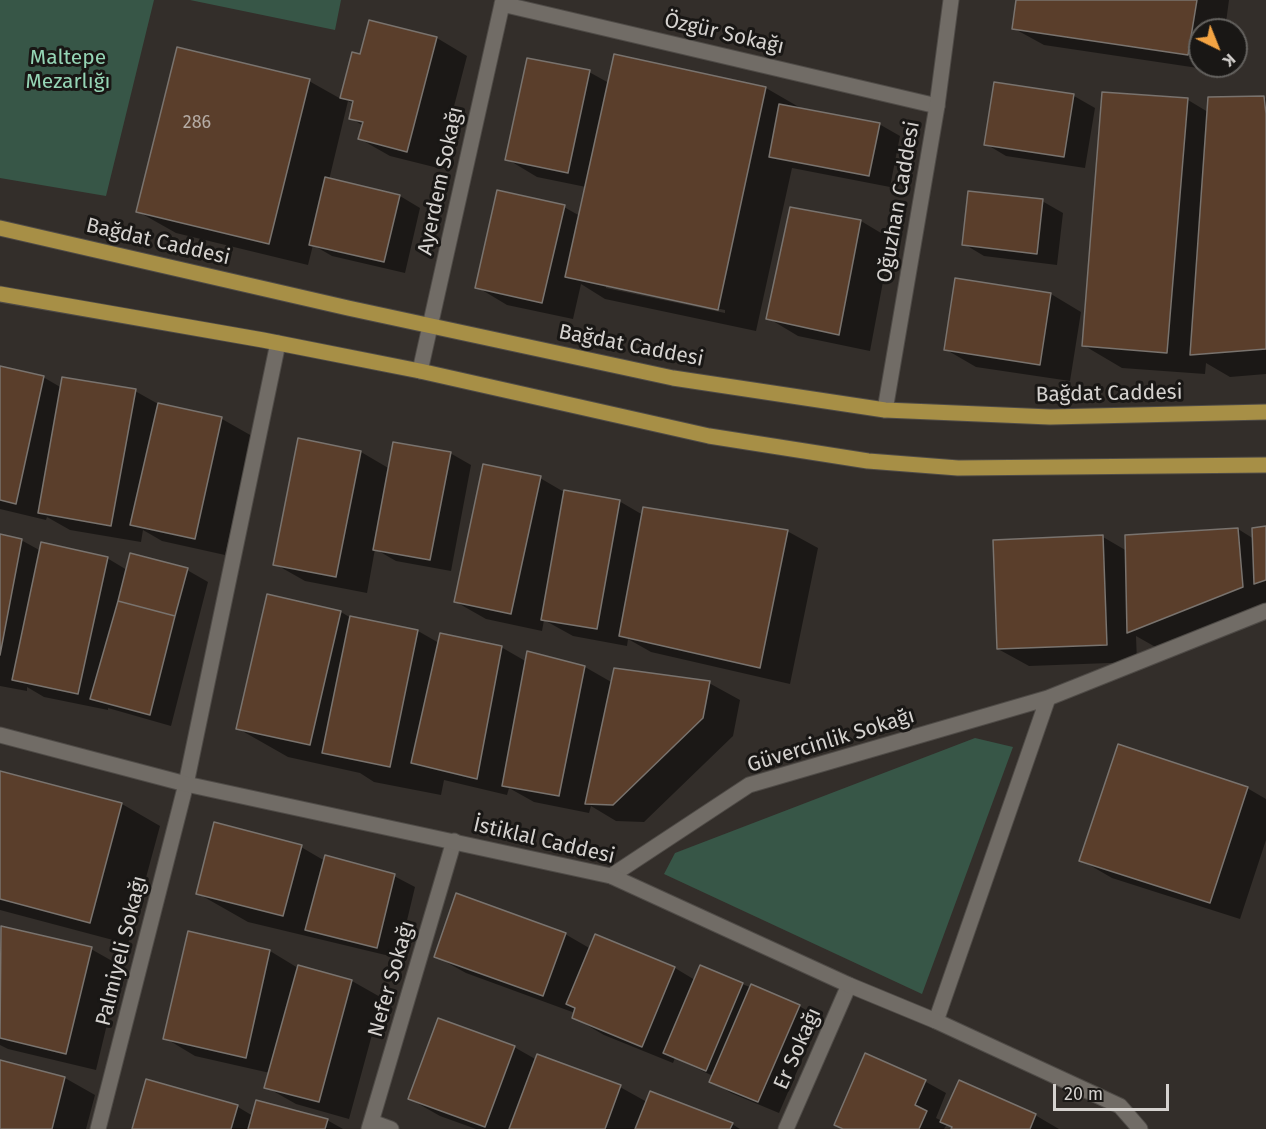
<!DOCTYPE html>
<meta charset="utf-8">
<style>
body{margin:0}
#map{position:relative;width:1266px;height:1129px;overflow:hidden;background:#332e2a;font-family:"Fira Sans",sans-serif}
canvas{display:block}
.north{position:absolute;left:1188px;top:18px;width:60px;height:60px;box-sizing:border-box;background:#191715;border:2px solid #64625f;border-radius:50%;rotate:137deg;font-size:16px;font-weight:700;line-height:24px;text-align:center;color:#d5d2cf}
.north::after{content:'';display:block;margin:auto;width:21px;height:27px;background:#f4a443;clip-path:polygon(50% 0,100% 100%,50% 72%,0 100%)}
.scale{position:absolute;left:1053px;top:1084px;width:116px;height:27px;box-sizing:border-box;border:3px solid #d5d2cf;border-top:0;padding-left:8px;font-size:18px;line-height:21px;white-space:nowrap;color:#d5d2cf;-webkit-text-stroke:4px #191715;paint-order:stroke}
</style>
<div id="map">
<canvas width="1266" height="1129"></canvas>
<div class="north">K</div>
<div class="scale">20 m</div>
</div>
<script>
const g = document.querySelector('canvas').getContext('2d');
g.lineJoin = 'round';
function paint(path, color) {
  g.fillStyle = color;
  g.fill(path, 'evenodd');
}
function strokePath(path, color, width, dash) {
  g.strokeStyle = color;
  g.lineWidth = width;
  g.lineCap = dash ? 'butt' : 'round';
  g.setLineDash(dash || []);
  g.stroke(path);
}
function label(font, color, halo, rows, align = 'center') {
  g.font = font + ' "Fira Sans",sans-serif';
  g.lineWidth = 6;
  g.setLineDash([]);
  g.textBaseline = 'middle';
  g.strokeStyle = halo;
  g.fillStyle = color;
  for (const [text, x, y, turn = 0] of rows) {
    g.save();
    g.translate(x, y);
    g.rotate((+turn || 0) * Math.PI / 180);
    g.textAlign = isNaN(turn) ? turn : align;
    if (halo) g.strokeText(text, 0, 0);
    g.fillText(text, 0, 0);
    g.restore();
  }
}
paint(new Path2D(`
 M 0,0 L 154,0 L 106,196 L 0,178 Z
 M 190,0 L 341,0 L 335,30 Z
 M 975,738 L 1013,747 L 922,994 L 664,874 L 675,853 Z`), '#375647');
paint(new Path2D(`
 M 1018,0 L 1229,0 L 1225,30 L 1200,30 L 1200,66 L 1219,66 L 1218,71 L 1044,45 L 1013,28 Z
 M 437,38 L 467,56 L 438,168 L 390,156 L 360,139 L 364,126 L 350,118 L 354,104 L 348,101 L 329,180 L 400,196 L 420,208 L 405,273 L 332,256 L 313,245 L 308,265 L 176,233 L 137,211 L 309,81 L 341,99 L 353,54 L 361,56 Z
 M 615,56 L 766,88 L 804,110 L 879,124 L 900,136 L 890,187 L 792,168 L 756,331 L 605,299 L 581,284 L 573,319 L 507,305 L 477,287 L 564,207 L 580,216 L 586,187 L 537,177 L 507,159 L 589,72 L 609,83 ZM 606,285 L 725,310 L 725,313 L 606,288 Z
 M 995,84 L 1074,96 L 1095,108 L 1085,168 L 1006,156 L 986,144 Z
 M 1264,98 L 1266,99 L 1266,374 L 1230,377 L 1206,363 L 1205,374 L 1122,368 L 1083,345 L 1188,100 L 1208,112 Z
 M 1042,201 L 1063,213 L 1057,265 L 984,256 L 964,244 Z
 M 791,208 L 861,221 L 891,239 L 870,351 L 798,336 L 768,318 Z
 M 1051,294 L 1081,312 L 1070,381 L 976,367 L 945,349 Z
 M 0,368 L 43,377 L 62,388 L 135,391 L 160,405 L 222,419 L 252,436 L 225,555 L 162,541 L 143,530 L 141,542 L 70,530 L 47,517 L 46,520 L 0,509 Z
 M 299,440 L 361,452 L 390,469 L 450,453 L 471,465 L 451,571 L 396,561 L 375,549 L 367,593 L 305,581 L 275,564 Z
 M 540,478 L 564,492 L 619,501 L 643,515 L 787,531 L 818,548 L 790,684 L 651,652 L 628,639 L 627,646 L 573,636 L 544,620 L 542,631 L 486,619 L 456,602 Z
 M 1266,527 L 1266,607 L 1159,649 L 1136,636 L 1137,662 L 1029,666 L 998,649 L 1103,537 L 1127,551 L 1126,536 L 1238,529 L 1254,539 Z
 M 0,536 L 21,540 L 41,551 L 107,558 L 127,570 L 187,570 L 208,582 L 171,726 L 108,708 L 108,710 L 44,697 L 27,687 L 27,691 L 0,686 Z
 M 268,596 L 341,612 L 351,618 L 418,631 L 439,643 L 501,647 L 527,662 L 585,667 L 613,683 L 709,683 L 740,700 L 733,736 L 644,822 L 616,821 L 591,806 L 589,813 L 534,802 L 509,788 L 507,795 L 444,780 L 441,795 L 374,782 L 360,773 L 288,757 L 237,728 Z
 M 0,772 L 122,804 L 160,826 L 128,944 L 0,910 Z
 M 1247,788 L 1266,799 L 1266,840 L 1240,919 L 1112,878 L 1081,860 Z
 M 301,847 L 325,861 L 394,876 L 415,887 L 398,958 L 248,922 L 197,893 Z
 M 2,928 L 91,949 L 121,966 L 96,1070 L 8,1049 L 0,1045 L 0,938 Z
 M 189,933 L 270,951 L 298,968 L 352,981 L 382,998 L 349,1119 L 296,1104 L 266,1087 L 270,1073 L 195,1056 L 165,1038 Z
 M 565,934 L 591,949 L 596,936 L 675,968 L 695,980 L 742,984 L 799,1006 L 820,1018 L 779,1113 L 731,1093 L 711,1081 L 713,1076 L 675,1058 L 673,1063 L 604,1035 L 573,1017 L 575,1013 L 466,973 L 435,956 Z
 M 514,1047 L 537,1060 L 620,1087 L 647,1102 L 732,1124 L 740,1129 L 476,1129 L 440,1116 L 410,1099 Z
 M 866,1055 L 926,1082 L 946,1093 L 936,1118 L 942,1121 L 960,1082 L 1035,1115 L 1059,1129 L 953,1129 L 947,1124 L 944,1129 L 844,1129 Z
 M 0,1062 L 65,1078 L 95,1095 L 86,1129 L 0,1129 Z
 M 147,1081 L 238,1107 L 253,1116 L 327,1120 L 343,1129 L 133,1129 Z`), '#0007');
const building = new Path2D(`
 M 1016,0 L 1197,0 L 1188,55 L 1012,29 Z
 M 369,20 L 437,37 L 407,152 L 358,139 L 363,122 L 349,119 L 353,101 L 340,98 L 352,52 L 360,54 Z
 M 177,47 L 310,79 L 269,244 L 136,212 Z
 M 614,54 L 766,87 L 718,310 L 565,277 Z
 M 527,58 L 590,70 L 568,173 L 505,160 Z
 M 994,82 L 1074,94 L 1064,157 L 984,145 Z
 M 1102,92 L 1188,98 L 1167,353 L 1082,346 Z
 M 1264,96 L 1266,114 L 1266,349 L 1190,355 L 1208,97 Z
 M 779,104 L 880,123 L 869,176 L 769,157 Z
 M 325,177 L 400,195 L 384,262 L 309,245 Z
 M 497,190 L 565,205 L 542,303 L 475,288 Z
 M 968,191 L 1043,199 L 1037,254 L 962,245 Z
 M 790,207 L 861,220 L 839,335 L 766,319 Z
 M 955,278 L 1051,293 L 1040,365 L 944,350 Z
 M 0,366 L 44,376 L 16,504 L 0,500 Z
 M 62,377 L 136,389 L 111,526 L 38,513 Z
 M 158,403 L 222,417 L 195,539 L 130,525 Z
 M 298,438 L 361,451 L 336,577 L 273,565 Z
 M 393,442 L 451,452 L 430,560 L 373,550 Z
 M 483,464 L 541,476 L 511,614 L 454,602 Z
 M 564,490 L 620,500 L 597,629 L 541,620 Z
 M 643,507 L 788,530 L 760,668 L 619,636 Z
 M 1266,526 L 1266,580 L 1254,584 L 1252,528 Z
 M 1238,528 L 1243,587 L 1127,633 L 1125,535 Z
 M 0,534 L 22,539 L 0,655 Z
 M 1103,535 L 1107,645 L 997,649 L 993,540 Z
 M 41,542 L 108,557 L 78,694 L 12,680 Z
 M 130,553 L 188,568 L 175,616 L 118,601 Z
 M 267,594 L 341,611 L 310,745 L 236,729 Z
 M 118,601 L 175,616 L 150,715 L 90,699 Z
 M 350,616 L 418,630 L 390,767 L 322,753 Z
 M 440,633 L 502,646 L 477,779 L 411,763 Z
 M 527,651 L 585,666 L 559,796 L 502,786 Z
 M 614,668 L 710,681 L 703,718 L 613,805 L 585,804 Z
 M 1118,744 L 1248,787 L 1210,903 L 1079,861 Z
 M 0,771 L 122,803 L 90,923 L 0,899 Z
 M 214,822 L 302,845 L 283,916 L 196,894 Z
 M 325,855 L 395,874 L 377,948 L 305,930 Z
 M 456,893 L 566,933 L 543,996 L 434,957 Z
 M 1,926 L 92,947 L 66,1054 L 0,1038 Z
 M 188,931 L 270,950 L 246,1058 L 163,1039 Z
 M 595,934 L 675,967 L 642,1047 L 572,1018 L 575,1008 L 566,1004 Z
 M 298,965 L 352,980 L 319,1102 L 264,1088 Z
 M 700,965 L 743,983 L 706,1071 L 663,1053 Z
 M 751,984 L 800,1005 L 758,1102 L 709,1082 Z
 M 438,1018 L 515,1046 L 485,1127 L 408,1099 Z
 M 865,1053 L 926,1080 L 915,1105 L 927,1111 L 919,1129 L 843,1129 L 834,1125 Z
 M 537,1054 L 621,1085 L 605,1129 L 509,1129 Z
 M 0,1060 L 65,1077 L 52,1129 L 0,1129 Z
 M 146,1079 L 238,1105 L 231,1129 L 132,1129 Z
 M 959,1080 L 1036,1114 L 1030,1129 L 951,1129 L 952,1127 L 940,1122 Z
 M 650,1091 L 733,1123 L 730,1129 L 635,1129 Z
 M 256,1100 L 328,1119 L 325,1129 L 248,1129 Z`);
paint(building, '#5a3e2b');
strokePath(building, '#79736e', 1.5);
const street = new Path2D(`
 M 502,4 L 937,106
 M 420,371 L 503,0
 M 611,876 L 749,785 L 1048,698 L 1266,611
 M 936,1021 L 1048,698
 M 372,1122 L 391,1129
 M 98,1129 L 186,784 L 278,343
 M 369,1129 L 454,841
 M 786,1129 L 849,985`);
const secondary = new Path2D(`
 M 885,410 L 937,106 L 951,0
 M 0,735 L 186,784 L 611,876 L 849,985 L 936,1021 L 1120,1106 L 1140,1129`);
const primary = new Path2D(`
 M 0,228 L 348,308 L 673,378 L 885,410 L 1050,417 L 1266,412
 M 0,294 L 263,340 L 420,371 L 709,436 L 868,461 L 958,468 L 1266,465`);
strokePath(street, '#4f4b47', 17);
strokePath(secondary, '#4f4b47', 17);
strokePath(primary, '#4f4b47', 17);
strokePath(street, '#716c66', 15);
strokePath(secondary, '#716c66', 15);
strokePath(primary, '#a78f46', 15);
label('18px', '#b6ada6', null, [
 ["286",197,123]
]);
label('21px', '#d5d2cf', '#191715', [
 ["Özgür Sokağı",724,34,13],
 ["Ayerdem Sokağı",441,181,-78],
 ["Oğuzhan Caddesi",899,202,-80],
 ["Bağdat Caddesi",158,242,13],
 ["Bağdat Caddesi",631,346,11],
 ["Bağdat Caddesi",1109,394,-1],
 ["Güvercinlik Sokağı",831,741,-17],
 ["İstiklal Caddesi",544,841,13],
 ["Palmiyeli Sokağı",122,951,-76],
 ["Nefer Sokağı",392,979,-74],
 ["Er Sokağı",798,1049,-66]
]);
label('21px', '#95d5b5', '#191715', [
 ["Maltepe",68,58],
 ["Mezarlığı",68,82]
]);
</script>
